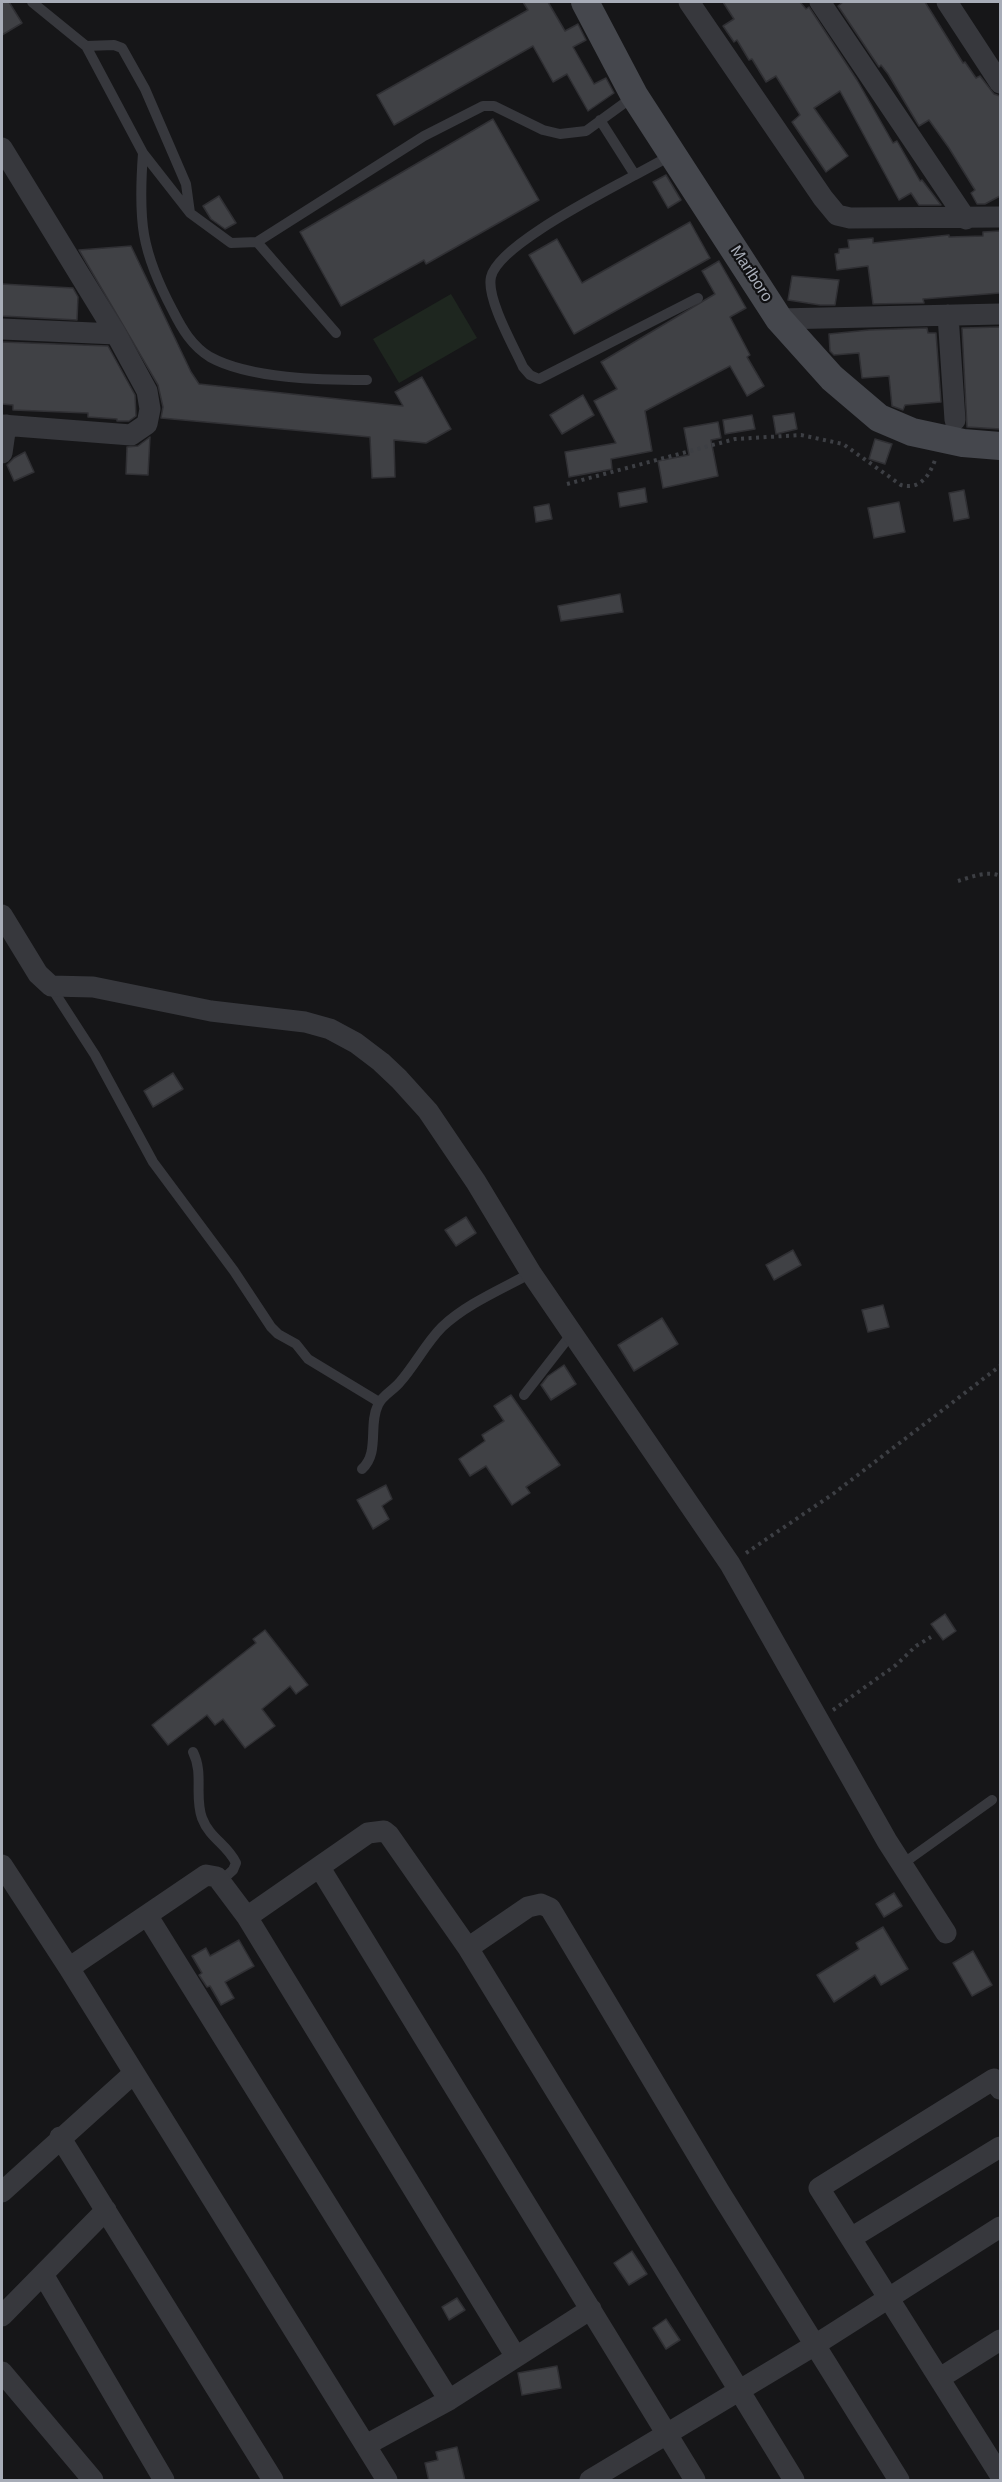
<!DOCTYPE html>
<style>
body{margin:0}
#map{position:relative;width:1002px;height:2482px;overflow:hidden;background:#161618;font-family:Helvetica,sans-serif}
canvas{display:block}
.frame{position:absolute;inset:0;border:3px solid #a8adb8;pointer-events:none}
</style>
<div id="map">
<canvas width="1002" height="2482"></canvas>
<div class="frame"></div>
</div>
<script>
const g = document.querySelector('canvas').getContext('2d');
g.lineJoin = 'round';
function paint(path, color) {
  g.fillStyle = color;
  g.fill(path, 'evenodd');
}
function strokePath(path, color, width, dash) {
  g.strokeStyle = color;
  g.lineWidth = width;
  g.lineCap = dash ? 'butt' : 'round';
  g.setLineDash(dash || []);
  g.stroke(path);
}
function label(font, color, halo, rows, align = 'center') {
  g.font = font + ' Helvetica,sans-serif';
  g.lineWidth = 4.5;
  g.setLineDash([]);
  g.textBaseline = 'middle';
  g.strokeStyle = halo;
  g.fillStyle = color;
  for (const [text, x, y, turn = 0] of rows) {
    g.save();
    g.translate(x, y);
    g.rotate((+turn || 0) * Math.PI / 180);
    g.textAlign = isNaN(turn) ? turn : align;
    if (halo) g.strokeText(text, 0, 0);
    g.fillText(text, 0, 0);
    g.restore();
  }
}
paint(new Path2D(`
 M 451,294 L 477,338 L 399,383 L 373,339 Z`), '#1e261f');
const building = new Path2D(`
 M 2,2 L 9,2 L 22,23 L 2,35 Z
 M 523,2 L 548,2 L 565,31 L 578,24 L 586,40 L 573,47 L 594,84 L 606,78 L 614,93 L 588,111 L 567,74 L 553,82 L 533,46 L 394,125 L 377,95 L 528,10 Z
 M 723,2 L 800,2 L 806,9 L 809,7 L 857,80 L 893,143 L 897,141 L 920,181 L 922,180 L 941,205 L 919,205 L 911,193 L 899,200 L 840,91 L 814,108 L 848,156 L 826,172 L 792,122 L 800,115 L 776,76 L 766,82 L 752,59 L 749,60 L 737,40 L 734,42 L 723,26 L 734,19 Z
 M 843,2 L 925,2 L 963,63 L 965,62 L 976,78 L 980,76 L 994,94 L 1000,96 L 1000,196 L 985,204 L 977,204 L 971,193 L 975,190 L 949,148 L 929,120 L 919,126 L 888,74 L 881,65 L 879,67 L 838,6 Z
 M 493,119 L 539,200 L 426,264 L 424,260 L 341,306 L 300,232 Z
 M 666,175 L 681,200 L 668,208 L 653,182 Z
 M 219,196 L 236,223 L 225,229 L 211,219 L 203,206 Z
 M 690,222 L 710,258 L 574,334 L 529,255 L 557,239 L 582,283 Z
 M 1000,231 L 1000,293 L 923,299 L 924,303 L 873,304 L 868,266 L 837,270 L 835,254 L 839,253 L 839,249 L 849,248 L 848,240 L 873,238 L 873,243 L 949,235 L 949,237 L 983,236 L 983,232 Z
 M 131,246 L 191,372 L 199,384 L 403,406 L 395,392 L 422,377 L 451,429 L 426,443 L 394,440 L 395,477 L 372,478 L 370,437 L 161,418 L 163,407 L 158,385 L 79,250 Z
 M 719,261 L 746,308 L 730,317 L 750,355 L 747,357 L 764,386 L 747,396 L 730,366 L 645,411 L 652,451 L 611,459 L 612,469 L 569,477 L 565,452 L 616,443 L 594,401 L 617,389 L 601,362 L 715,294 L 702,271 Z
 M 792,276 L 839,280 L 835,305 L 820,305 L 788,300 Z
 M 2,284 L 73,288 L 78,297 L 77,320 L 2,316 Z
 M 1000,327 L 1000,429 L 967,427 L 962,328 Z
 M 927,328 L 928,333 L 936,333 L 941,402 L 905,405 L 903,410 L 892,406 L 889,376 L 862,378 L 859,353 L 834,355 L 830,351 L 829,334 L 869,330 Z
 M 2,342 L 108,346 L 135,395 L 136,416 L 129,421 L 117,421 L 117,419 L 88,417 L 88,413 L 13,410 L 13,405 L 2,404 Z
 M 583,395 L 594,415 L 562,434 L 550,415 Z
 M 794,413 L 797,429 L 776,434 L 773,416 Z
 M 752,415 L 755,429 L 725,434 L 723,420 Z
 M 718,422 L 721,438 L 711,440 L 718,476 L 663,488 L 658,461 L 689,455 L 684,428 Z
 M 150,437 L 148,475 L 126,474 L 127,447 L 138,446 Z
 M 875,439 L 892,444 L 885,464 L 869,459 Z
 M 25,452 L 34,472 L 14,481 L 7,465 L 14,458 Z
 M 645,488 L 647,502 L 620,507 L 618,493 Z
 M 964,490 L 969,518 L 954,521 L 949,493 Z
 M 899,502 L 905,532 L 874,538 L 868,508 Z
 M 549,504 L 552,519 L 536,522 L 534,507 Z
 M 620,594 L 623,612 L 561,621 L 558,606 Z
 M 173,1073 L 183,1089 L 153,1107 L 144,1091 Z
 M 466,1217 L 476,1233 L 456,1246 L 445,1230 Z
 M 793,1250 L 801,1265 L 774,1280 L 766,1265 Z
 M 883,1305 L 889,1327 L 868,1332 L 862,1310 Z
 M 662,1318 L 678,1344 L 634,1371 L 618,1345 Z
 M 564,1365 L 576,1384 L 551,1400 L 541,1385 L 548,1376 Z
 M 511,1395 L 560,1465 L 526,1487 L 530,1493 L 512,1505 L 486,1466 L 470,1476 L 459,1459 L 485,1441 L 482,1435 L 504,1421 L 494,1406 Z
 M 386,1485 L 392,1499 L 382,1506 L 389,1519 L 373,1529 L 357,1500 Z
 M 945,1614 L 956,1631 L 943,1640 L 931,1624 Z
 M 265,1630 L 308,1685 L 296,1694 L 290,1686 L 262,1709 L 275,1726 L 245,1748 L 223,1719 L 215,1725 L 207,1715 L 168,1745 L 152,1725 L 256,1643 L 253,1639 Z
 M 894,1893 L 902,1906 L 884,1917 L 876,1904 Z
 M 883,1927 L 908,1969 L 881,1985 L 875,1975 L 834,2002 L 817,1975 L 859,1949 L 856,1943 Z
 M 239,1940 L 254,1966 L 225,1982 L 234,1998 L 221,2005 L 210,1986 L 207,1987 L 199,1975 L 202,1973 L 192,1956 L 206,1948 L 210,1956 Z
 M 973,1951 L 992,1985 L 972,1996 L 953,1963 Z
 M 632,2251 L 647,2274 L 629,2285 L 614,2263 Z
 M 457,2298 L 465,2310 L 449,2320 L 442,2307 Z
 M 666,2319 L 680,2340 L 666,2349 L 653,2328 Z
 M 557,2366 L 561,2388 L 522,2395 L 518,2373 Z
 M 457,2447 L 465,2481 L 429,2481 L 425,2463 L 438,2460 L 436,2452 Z`);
paint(building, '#404145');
strokePath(building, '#303034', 1.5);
strokePath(new Path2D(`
 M 567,484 L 735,439 L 801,435 L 843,444 L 901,485 C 919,490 929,477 935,460
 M 958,881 C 971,877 988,870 1000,876
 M 746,1553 L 833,1494 L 1000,1366
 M 833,1710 L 896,1665 L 916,1646 L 931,1637`), '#3d3f44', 4, [3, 4.5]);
strokePath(new Path2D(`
 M 32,2 L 86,46 L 143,153 L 190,213 L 231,243 L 257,242 L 424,136 L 483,106 L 494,106 L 543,130 L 560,134 L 586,131 L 634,96
 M 86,46 L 114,45 L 122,48 L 145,89 L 186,184 L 190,213
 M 600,120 L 635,175 C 605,192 498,245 491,277 C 486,298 514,347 523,367 L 530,375 L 539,379 L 698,298
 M 143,153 C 138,221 141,251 173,311 C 182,329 192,346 210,357 C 250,379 322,380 367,380
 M 635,175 L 672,155
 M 257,242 L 336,333
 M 51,987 L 95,1055 L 153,1162 L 234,1271 L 271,1327 L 278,1334 L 296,1344 L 308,1359 L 379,1402
 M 524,1395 L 573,1332
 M 362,1469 C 380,1453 368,1425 378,1405 C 382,1395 394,1390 400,1382 C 415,1365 426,1343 442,1327 C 466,1304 502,1289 531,1273
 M 193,1752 C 204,1774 194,1796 202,1818 C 210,1839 227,1844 236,1863 L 233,1870 L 221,1881
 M 901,1865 L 992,1800`), '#37383d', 10);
strokePath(new Path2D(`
 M 689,2 L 823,198 L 837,215 L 850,218 L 1000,217
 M 820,2 L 966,219
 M 947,2 L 1000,83
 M 2,148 L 116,334 L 147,391 L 150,409 L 147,424 L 131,435 L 2,425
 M 948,315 L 955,420
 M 779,319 L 1000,314
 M 2,329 L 116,334
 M 2,453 L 6,425
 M 2,915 L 38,974 L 51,986 L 93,987 L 211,1011 L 305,1022 L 330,1029 L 356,1043 L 381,1062 L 399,1079 L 428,1111 L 476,1182 L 531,1273 L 730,1564 L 887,1841 L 946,1933
 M 2,1865 L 69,1968 L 387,2480
 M 320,1868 L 695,2480
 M 147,1915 L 449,2400
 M 247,1917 L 368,1833 L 384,1831 L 389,1835 L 468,1948 L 794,2480
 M 468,1948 L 528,1907 L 541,1904 L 550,1908 L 719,2191 L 899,2480
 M 69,1968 L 206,1875 L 217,1877 L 247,1917 L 516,2357
 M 1000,2089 L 994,2079 L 819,2188 L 1000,2475
 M 60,2137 L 273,2480
 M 2,2192 L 134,2073
 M 851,2238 L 1000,2147
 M 44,2276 L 164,2480
 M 2,2316 L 106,2210
 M 2,2372 L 93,2480
 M 940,2378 L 1000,2340
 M 366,2445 L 449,2400 L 591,2309
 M 590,2480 L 815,2345 L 1000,2227`), '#37383d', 21);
strokePath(new Path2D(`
 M 585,2 L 634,95 L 779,319 L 832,378 L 879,418 L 912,432 L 963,443 L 1000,446`), '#45474d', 28);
label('16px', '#a8adb8', '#111113', [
 ["Marlboro",751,274,57]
]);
</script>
